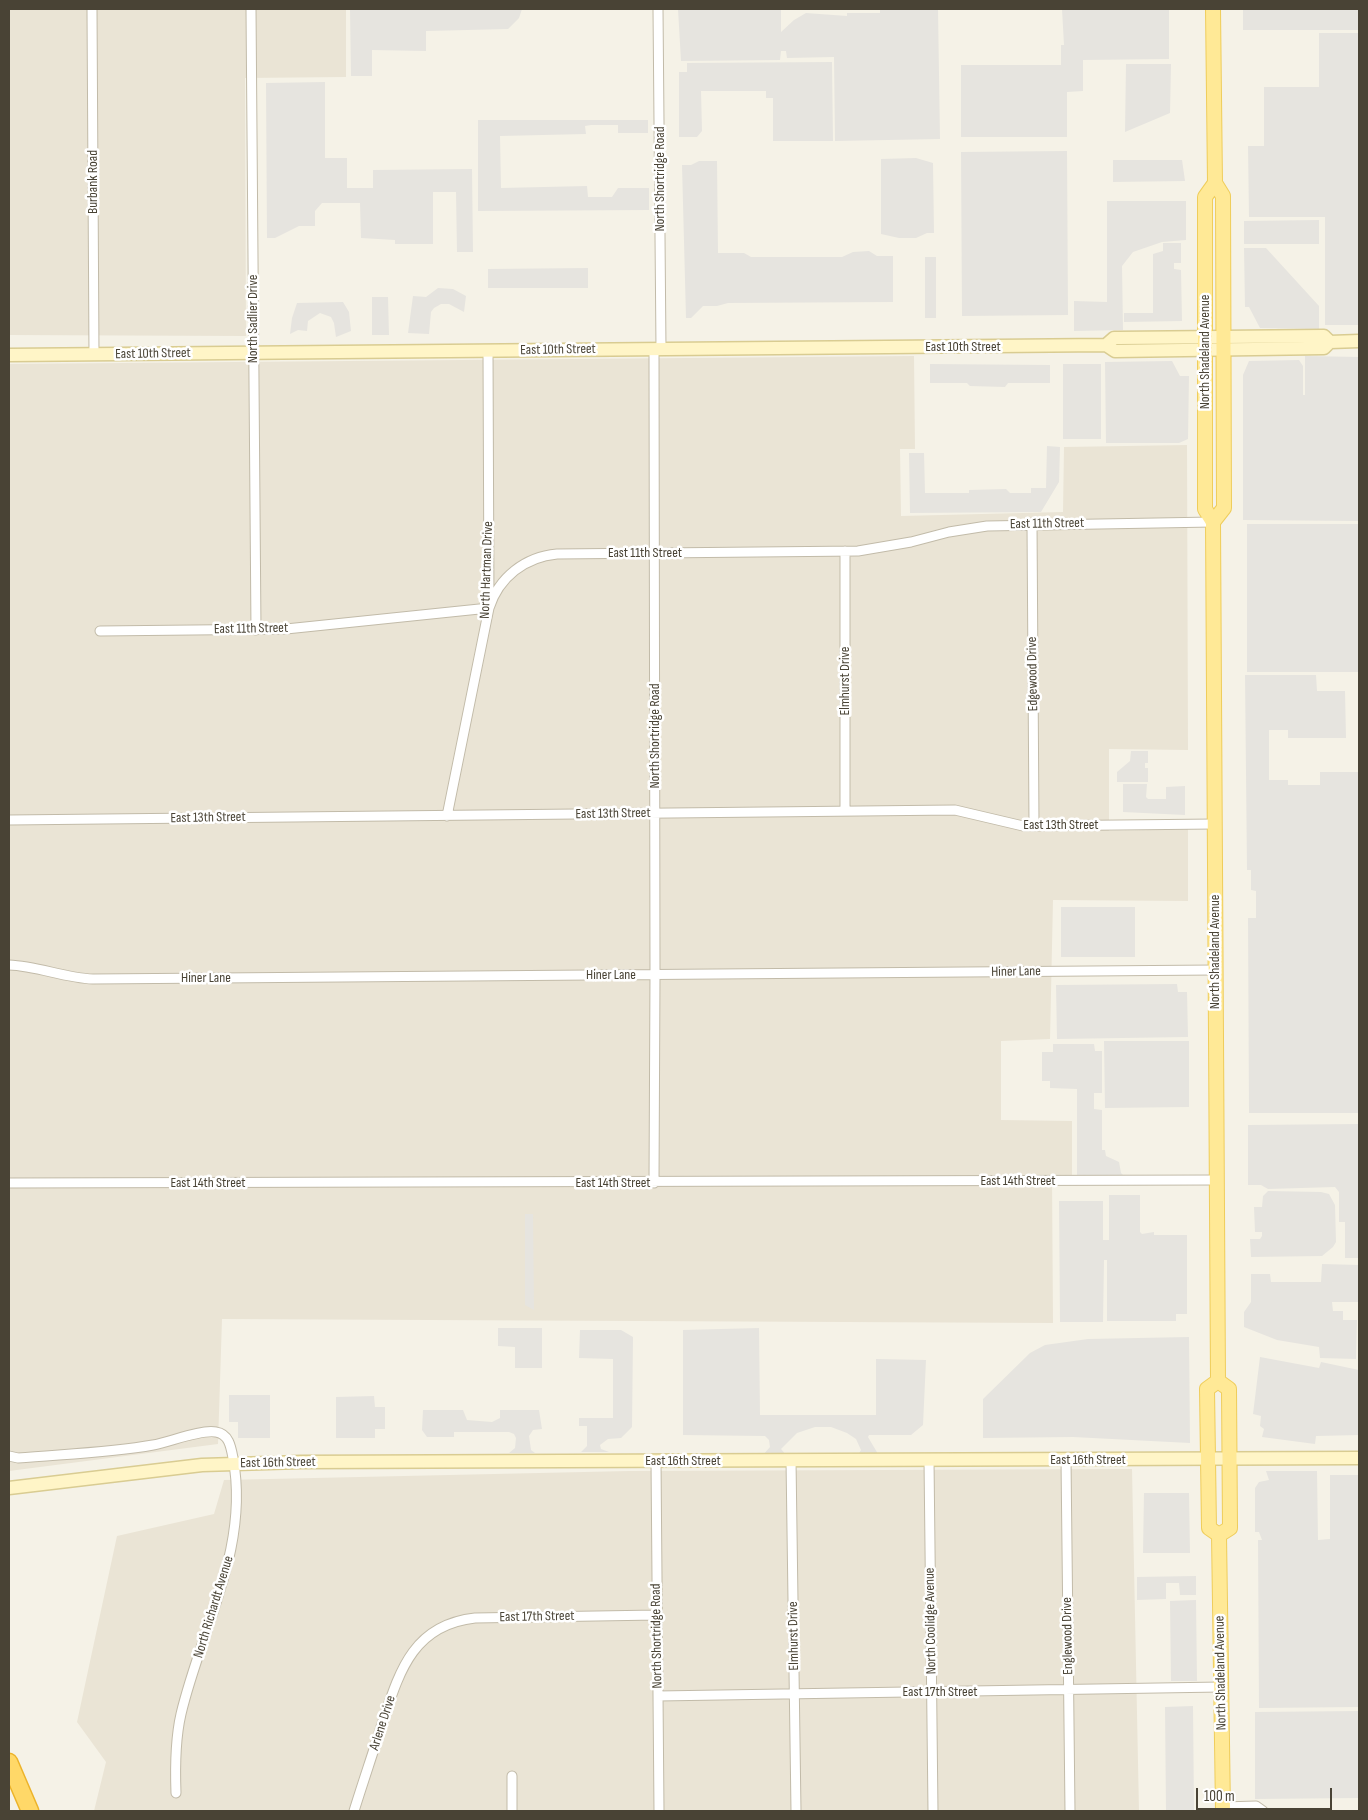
<!DOCTYPE html>
<style>
body{margin:0}
#map{position:relative;width:1368px;height:1820px;overflow:hidden;background:#f5f2e7;font-family:"Sofia Sans Condensed",sans-serif}
canvas{display:block}
.frame{position:absolute;inset:0;border:10px solid #494335;pointer-events:none}
.scale{position:absolute;left:1196px;top:1788px;width:136px;height:22px;box-sizing:border-box;border:2px solid #494335;border-top:0;padding-left:6px;font-size:15px;line-height:18px;white-space:nowrap;color:#494335;-webkit-text-stroke:4px #fff;paint-order:stroke}
</style>
<div id="map">
<canvas width="1368" height="1820"></canvas>
<div class="frame"></div>
<div class="scale">100 m</div>
</div>
<script>
const g = document.querySelector('canvas').getContext('2d');
g.lineJoin = 'round';
function paint(path, color) {
  g.fillStyle = color;
  g.fill(path, 'evenodd');
}
function strokePath(path, color, width, dash) {
  g.strokeStyle = color;
  g.lineWidth = width;
  g.lineCap = dash ? 'butt' : 'round';
  g.setLineDash(dash || []);
  g.stroke(path);
}
function label(font, color, halo, rows, align = 'center') {
  g.font = font + ' "Sofia Sans Condensed",sans-serif';
  g.lineWidth = 5;
  g.setLineDash([]);
  g.textBaseline = 'middle';
  g.strokeStyle = halo;
  g.fillStyle = color;
  for (const [text, x, y, turn = 0] of rows) {
    g.save();
    g.translate(x, y);
    g.rotate((+turn || 0) * Math.PI / 180);
    g.textAlign = isNaN(turn) ? turn : align;
    if (halo) g.strokeText(text, 0, 0);
    g.fillText(text, 0, 0);
    g.restore();
  }
}
paint(new Path2D(`
 M 9,9 L 346,9 L 346,77 L 245,78 L 246,336 L 9,335 Z
 M 914,356 L 915,449 L 900,449 L 901,516 L 1063,512 L 1064,447 L 1187,445 L 1188,750 L 1109,749 L 1109,831 L 1188,829 L 1188,901 L 1053,900 L 1050,1039 L 1001,1041 L 1001,1120 L 1072,1121 L 1072,1176 L 1052,1176 L 1053,1323 L 222,1319 L 218,1444 L 9,1471 L 9,364 Z
 M 1132,1469 L 1139,1811 L 94,1811 L 106,1762 L 77,1722 L 117,1536 L 214,1514 L 224,1480 L 629,1471 Z`), '#eae4d5');
paint(new Path2D(`
 M 350,9 L 522,9 L 519,18 L 508,29 L 426,31 L 426,51 L 372,50 L 372,76 L 351,76 Z
 M 678,9 L 781,9 L 781,32 L 794,20 L 806,13 L 847,16 L 847,13 L 880,13 L 880,9 L 938,9 L 940,139 L 835,141 L 834,57 L 787,58 L 786,51 L 781,51 L 780,60 L 681,61 Z
 M 1062,9 L 1169,9 L 1169,59 L 1083,60 L 1083,91 L 1067,92 L 1067,137 L 961,137 L 961,65 L 1061,65 L 1061,45 L 1064,45 Z
 M 1243,9 L 1359,9 L 1359,30 L 1243,30 Z
 M 1319,33 L 1359,33 L 1359,325 L 1325,325 L 1325,217 L 1249,217 L 1248,146 L 1264,146 L 1264,87 L 1319,87 Z
 M 832,62 L 833,141 L 773,141 L 773,98 L 766,98 L 766,91 L 701,91 L 702,131 L 697,137 L 679,137 L 679,72 L 687,72 L 687,63 Z
 M 1126,64 L 1171,64 L 1170,113 L 1125,132 Z
 M 325,82 L 325,158 L 347,158 L 347,188 L 373,188 L 373,170 L 472,169 L 473,252 L 457,252 L 456,192 L 433,192 L 433,244 L 395,244 L 395,240 L 361,238 L 360,203 L 322,203 L 315,211 L 315,226 L 299,226 L 275,238 L 267,238 L 266,83 Z
 M 478,120 L 648,120 L 648,133 L 618,133 L 618,125 L 591,125 L 585,126 L 586,134 L 500,136 L 501,188 L 587,186 L 588,197 L 612,197 L 618,188 L 649,188 L 649,210 L 478,211 Z
 M 1067,151 L 1068,315 L 962,316 L 961,152 Z
 M 916,158 L 933,163 L 934,233 L 927,233 L 916,238 L 899,238 L 881,234 L 881,159 Z
 M 1113,160 L 1182,160 L 1185,181 L 1113,182 Z
 M 699,161 L 717,161 L 718,253 L 744,253 L 751,257 L 842,257 L 853,252 L 869,251 L 877,256 L 893,256 L 893,302 L 728,303 L 717,306 L 703,306 L 691,318 L 686,318 L 682,165 L 691,165 Z
 M 1107,201 L 1186,201 L 1186,240 L 1162,242 L 1133,252 L 1122,266 L 1123,330 L 1074,331 L 1074,301 L 1107,302 Z
 M 1319,220 L 1319,244 L 1244,244 L 1244,221 Z
 M 1163,243 L 1181,243 L 1181,263 L 1174,263 L 1174,269 L 1181,270 L 1182,321 L 1124,322 L 1124,313 L 1153,313 L 1153,254 L 1163,251 Z
 M 1244,248 L 1266,248 L 1319,306 L 1319,329 L 1260,328 L 1249,307 L 1245,307 Z
 M 925,257 L 936,257 L 936,318 L 925,318 Z
 M 588,268 L 588,288 L 488,288 L 488,269 Z
 M 438,288 L 453,289 L 466,296 L 464,312 L 449,304 L 441,304 L 434,308 L 431,312 L 429,334 L 408,333 L 413,296 L 426,297 Z
 M 372,297 L 388,297 L 389,335 L 372,335 Z
 M 343,302 L 349,312 L 351,331 L 336,337 L 334,323 L 331,317 L 320,313 L 308,321 L 307,331 L 298,330 L 290,334 L 292,318 L 297,303 Z
 M 1305,356 L 1359,357 L 1359,521 L 1243,520 L 1243,375 L 1249,361 L 1299,360 L 1303,366 L 1303,395 L 1305,395 Z
 M 1172,361 L 1180,376 L 1189,376 L 1188,439 L 1179,443 L 1106,443 L 1105,362 Z
 M 930,364 L 1050,365 L 1050,383 L 1008,383 L 1005,387 L 970,386 L 967,383 L 930,383 Z
 M 1063,364 L 1101,364 L 1101,439 L 1063,439 Z
 M 1047,446 L 1060,447 L 1059,482 L 1041,512 L 910,513 L 909,453 L 924,453 L 925,493 L 969,493 L 969,490 L 1006,489 L 1010,493 L 1031,493 L 1031,488 L 1046,488 Z
 M 1247,524 L 1359,524 L 1359,672 L 1247,672 Z
 M 1245,675 L 1316,675 L 1317,691 L 1345,691 L 1346,738 L 1288,738 L 1288,730 L 1269,730 L 1269,780 L 1288,780 L 1288,785 L 1320,785 L 1320,772 L 1359,772 L 1359,759 L 1359,1113 L 1249,1113 L 1248,918 L 1256,918 L 1256,891 L 1251,890 L 1251,870 L 1247,870 Z
 M 1131,751 L 1148,751 L 1148,763 L 1145,763 L 1145,768 L 1148,768 L 1148,782 L 1117,782 L 1117,772 L 1130,761 Z
 M 1123,784 L 1147,784 L 1146,797 L 1148,799 L 1166,799 L 1166,787 L 1185,786 L 1185,815 L 1123,812 Z
 M 1061,907 L 1135,907 L 1135,957 L 1061,957 Z
 M 1177,984 L 1178,992 L 1187,992 L 1188,1037 L 1057,1039 L 1056,985 Z
 M 1104,1041 L 1189,1041 L 1189,1107 L 1105,1108 Z
 M 1053,1044 L 1094,1044 L 1095,1051 L 1102,1051 L 1102,1093 L 1094,1093 L 1094,1109 L 1102,1110 L 1102,1150 L 1105,1150 L 1106,1156 L 1119,1162 L 1121,1173 L 1125,1177 L 1077,1177 L 1077,1089 L 1050,1088 L 1050,1081 L 1042,1081 L 1042,1052 L 1053,1052 Z
 M 1359,1124 L 1359,1258 L 1345,1258 L 1345,1222 L 1339,1222 L 1339,1192 L 1335,1187 L 1268,1189 L 1261,1185 L 1248,1185 L 1248,1125 Z
 M 1268,1191 L 1321,1192 L 1329,1194 L 1335,1205 L 1336,1242 L 1333,1247 L 1322,1256 L 1251,1257 L 1250,1239 L 1260,1239 L 1262,1236 L 1262,1232 L 1255,1232 L 1254,1207 L 1262,1207 L 1263,1196 Z
 M 1109,1195 L 1140,1195 L 1140,1232 L 1142,1234 L 1154,1232 L 1154,1235 L 1187,1235 L 1187,1314 L 1176,1314 L 1176,1321 L 1107,1321 L 1107,1260 L 1104,1260 L 1103,1322 L 1060,1322 L 1059,1201 L 1103,1201 L 1103,1240 L 1109,1240 Z
 M 525,1214 L 533,1214 L 534,1310 L 525,1305 Z
 M 1322,1264 L 1359,1265 L 1359,1302 L 1332,1302 L 1333,1311 L 1343,1311 L 1343,1320 L 1357,1320 L 1356,1359 L 1320,1358 L 1319,1347 L 1277,1340 L 1244,1327 L 1244,1312 L 1251,1302 L 1251,1274 L 1270,1274 L 1271,1282 L 1321,1282 Z
 M 498,1328 L 542,1328 L 542,1368 L 515,1368 L 515,1347 L 498,1346 Z
 M 759,1328 L 760,1415 L 876,1415 L 876,1359 L 926,1360 L 923,1425 L 911,1435 L 869,1435 L 868,1437 L 878,1454 L 858,1455 L 861,1450 L 856,1439 L 847,1433 L 831,1427 L 815,1427 L 797,1433 L 781,1449 L 787,1456 L 762,1456 L 770,1447 L 769,1440 L 765,1436 L 683,1435 L 683,1330 Z
 M 580,1330 L 621,1330 L 633,1337 L 632,1427 L 621,1438 L 608,1439 L 600,1445 L 601,1449 L 609,1452 L 581,1452 L 587,1446 L 587,1426 L 579,1426 L 579,1418 L 613,1418 L 613,1359 L 579,1358 Z
 M 1189,1337 L 1190,1443 L 1073,1437 L 983,1438 L 983,1399 L 1030,1353 L 1045,1345 L 1088,1339 Z
 M 1260,1357 L 1319,1368 L 1321,1362 L 1359,1370 L 1359,1435 L 1316,1436 L 1315,1444 L 1262,1437 L 1264,1429 L 1260,1426 L 1261,1416 L 1253,1414 Z
 M 229,1395 L 270,1395 L 270,1438 L 238,1438 L 238,1422 L 229,1422 Z
 M 374,1396 L 375,1407 L 385,1407 L 385,1429 L 375,1429 L 375,1438 L 336,1438 L 336,1397 Z
 M 423,1410 L 463,1410 L 467,1420 L 492,1422 L 500,1418 L 500,1410 L 539,1410 L 542,1429 L 533,1430 L 529,1436 L 531,1450 L 535,1453 L 509,1453 L 515,1448 L 516,1438 L 514,1434 L 509,1432 L 454,1432 L 454,1437 L 427,1437 L 422,1430 Z
 M 1266,1471 L 1317,1471 L 1318,1540 L 1330,1539 L 1330,1475 L 1359,1475 L 1359,1707 L 1259,1708 L 1258,1540 L 1262,1540 L 1259,1532 L 1255,1532 L 1255,1488 L 1259,1482 L 1269,1480 Z
 M 1144,1493 L 1189,1493 L 1190,1553 L 1143,1553 Z
 M 1196,1576 L 1196,1595 L 1180,1595 L 1179,1583 L 1166,1583 L 1166,1599 L 1137,1600 L 1137,1577 Z
 M 1196,1600 L 1197,1681 L 1171,1681 L 1170,1601 Z
 M 1193,1706 L 1194,1811 L 1166,1811 L 1165,1707 Z
 M 1359,1711 L 1359,1798 L 1255,1799 L 1255,1712 Z`), '#e6e4df');
const street = new Path2D(`
 M 92,9 L 94,355
 M 251,9 L 256,630
 M 658,9 L 661,349
 M 654,349 L 655,974 L 654,1183
 M 1032,523 L 1034,825
 M 845,551 L 845,811
 M 100,631 L 286,629 L 489,608 C 499,577 525,557 557,554 L 858,551 L 911,542 L 949,532 L 987,526 L 1213,522
 M 447,816 L 489,608 L 488,351
 M 9,820 L 955,810 L 1023,826 L 1215,824
 M 9,965 C 38,966 64,978 93,979 L 1215,970
 M 9,1183 L 1217,1180
 M 9,1456 L 18,1458 C 63,1454 109,1453 153,1445 C 170,1442 201,1429 216,1432 C 229,1434 231,1447 233,1458 C 250,1548 201,1629 181,1714 C 175,1740 175,1766 176,1793
 M 791,1460 L 796,1811
 M 929,1460 L 933,1811
 M 1066,1460 L 1070,1811
 M 656,1461 L 659,1811
 M 658,1696 L 1221,1687
 M 512,1776 L 512,1811
 M 1223,1807 L 1256,1806 L 1263,1811
 M 354,1811 C 363,1782 373,1753 382,1724 C 399,1673 412,1625 475,1618 L 657,1615`);
const secondary = new Path2D(`
 M 1106,345 L 1114,338 L 1118,338 L 1324,336 L 1330,342 L 1359,341
 M 9,355 L 1106,345 L 1115,351 L 1324,348 L 1330,342
 M 9,1488 L 202,1465 L 301,1462 L 1359,1458`);
const primary = new Path2D(`
 M 1213,9 L 1215,183 L 1223,196 L 1224,508 L 1213,522
 M 1215,183 L 1205,197 L 1205,509 L 1213,522 L 1218,1381
 M 1218,1381 L 1229,1389 L 1230,1528 L 1219,1535
 M 1218,1381 L 1207,1389 L 1209,1528 L 1219,1535
 M 1219,1535 L 1223,1811`);
const highway = new Path2D(`
 M 9,1762 L 30,1811`);
strokePath(street, '#c2bba9', 11);
strokePath(secondary, '#d9cc92', 15);
strokePath(primary, '#efcd5b', 16);
strokePath(highway, '#ecb32a', 19);
strokePath(street, '#fff', 9);
strokePath(secondary, '#fff5c7', 12);
strokePath(primary, '#ffe996', 14);
strokePath(highway, '#ffd868', 16);
label('14px', '#494335', '#fff', [
 ["North Shortridge Road",660,179,-90],
 ["Burbank Road",93,182,-90],
 ["North Sadlier Drive",253,319,-90],
 ["East 10th Street",963,347],
 ["East 10th Street",558,350,-1],
 ["North Shadeland Avenue",1205,352,-90],
 ["East 10th Street",153,354,-1],
 ["East 11th Street",1047,524,-1],
 ["East 11th Street",645,553],
 ["North Hartman Drive",487,570,-88],
 ["East 11th Street",251,629,-1],
 ["Edgewood Drive",1033,674,-91],
 ["Elmhurst Drive",845,681,-90],
 ["North Shortridge Road",655,736,-90],
 ["East 13th Street",613,814,-1],
 ["East 13th Street",208,818,-1],
 ["East 13th Street",1061,825],
 ["North Shadeland Avenue",1215,952,-90],
 ["Hiner Lane",1016,972,-1],
 ["Hiner Lane",611,975],
 ["Hiner Lane",206,978],
 ["East 14th Street",1018,1181],
 ["East 14th Street",208,1183],
 ["East 14th Street",613,1183],
 ["East 16th Street",1088,1460],
 ["East 16th Street",683,1461],
 ["East 16th Street",278,1463,-1],
 ["North Richardt Avenue",214,1607,-73],
 ["East 17th Street",537,1617,-1],
 ["North Coolidge Avenue",931,1621,-91],
 ["North Shortridge Road",657,1636,-91],
 ["Elmhurst Drive",794,1636,-91],
 ["Englewood Drive",1068,1636,-91],
 ["North Shadeland Avenue",1221,1673,-91],
 ["East 17th Street",940,1692],
 ["Arlene Drive",383,1723,-72]
]);
</script>
